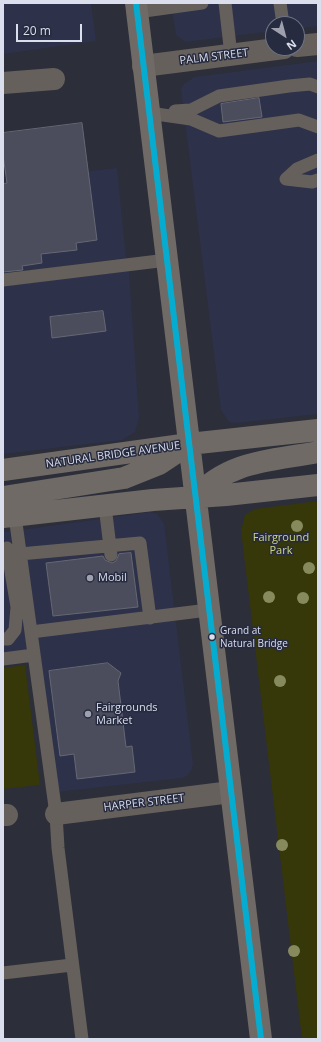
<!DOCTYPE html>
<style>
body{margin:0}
#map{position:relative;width:321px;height:1042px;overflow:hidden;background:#2c2e3a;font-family:"Open Sans",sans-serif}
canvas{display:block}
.frame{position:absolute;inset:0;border:4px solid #dbdeec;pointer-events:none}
.north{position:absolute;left:265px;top:16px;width:40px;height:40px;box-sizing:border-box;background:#262b40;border:1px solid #6e7385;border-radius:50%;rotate:144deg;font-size:11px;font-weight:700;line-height:16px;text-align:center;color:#dbdeec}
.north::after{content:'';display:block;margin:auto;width:14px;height:18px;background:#9ea0ae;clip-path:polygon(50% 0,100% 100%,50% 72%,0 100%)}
.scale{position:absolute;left:16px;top:24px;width:66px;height:18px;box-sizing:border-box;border:2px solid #dbdeec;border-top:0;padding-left:5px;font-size:12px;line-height:14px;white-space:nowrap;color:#dbdeec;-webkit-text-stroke:3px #262b40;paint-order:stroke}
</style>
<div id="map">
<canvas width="321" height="1042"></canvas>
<div class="frame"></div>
<div class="north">N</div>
<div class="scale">20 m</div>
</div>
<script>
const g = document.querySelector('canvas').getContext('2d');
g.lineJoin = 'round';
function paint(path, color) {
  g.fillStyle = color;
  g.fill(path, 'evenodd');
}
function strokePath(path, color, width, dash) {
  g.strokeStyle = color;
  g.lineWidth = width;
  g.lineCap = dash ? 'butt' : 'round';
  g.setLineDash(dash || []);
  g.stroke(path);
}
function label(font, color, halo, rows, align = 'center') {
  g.font = font + ' "Open Sans",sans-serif';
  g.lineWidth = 3;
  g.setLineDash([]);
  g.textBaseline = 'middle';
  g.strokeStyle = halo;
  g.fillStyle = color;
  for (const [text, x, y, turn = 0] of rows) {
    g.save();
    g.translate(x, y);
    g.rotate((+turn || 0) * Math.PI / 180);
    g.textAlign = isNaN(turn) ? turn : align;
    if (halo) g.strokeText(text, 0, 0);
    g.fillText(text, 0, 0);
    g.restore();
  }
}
paint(new Path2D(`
 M 3,3 L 91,3 L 96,41 L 3,54 Z
 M 171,3 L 318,3 L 318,26 L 297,29 L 297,24 L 273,24 L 273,31 L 186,42 L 176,35 Z
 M 318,61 L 318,414 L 237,423 L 229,422 L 221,410 L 181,89 L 184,84 L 194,77 Z
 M 117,168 L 126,258 L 3,274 L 3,181 Z
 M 129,271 L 139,418 L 135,432 L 122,440 L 3,454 L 3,286 Z
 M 150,512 L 157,514 L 164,523 L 193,764 L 191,771 L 187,776 L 182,778 L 57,792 L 21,530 Z
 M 3,532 L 10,532 L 27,650 L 3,653 Z`), '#2d314a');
paint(new Path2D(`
 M 318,501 L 318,1039 L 302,1039 L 241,530 L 245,515 L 255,509 Z
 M 25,665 L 40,785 L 3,789 L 3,668 Z`), '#363809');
const building = new Path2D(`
 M 259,98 L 262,117 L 223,122 L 221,104 Z
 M 82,123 L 97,240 L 76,243 L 77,250 L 41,254 L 42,263 L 22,266 L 23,270 L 3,272 L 3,184 L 7,183 L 3,155 L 3,133 Z
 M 103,311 L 106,331 L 52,338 L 50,317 Z
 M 131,553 L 138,607 L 53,616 L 46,563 L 103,556 L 105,560 L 112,563 L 116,561 L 119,554 Z
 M 108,663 L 121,673 L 118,681 L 126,747 L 132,746 L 135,772 L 77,779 L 74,754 L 60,756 L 49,671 Z`);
paint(building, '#4b4d5d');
strokePath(building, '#656772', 1);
strokePath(new Path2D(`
 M 225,3 L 231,55
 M 280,3 L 283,24
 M 137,12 L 202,3
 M 175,111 L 191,110 L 219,96 L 289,86 L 310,84 L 318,87
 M 149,113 L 191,119 L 219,131 L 299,120 L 318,127
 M 286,179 L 297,169 L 318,160
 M 286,179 L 312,182 L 318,180
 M 3,280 L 167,260
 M 105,506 L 111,555
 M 15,516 L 56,814 L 58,848 L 82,1039
 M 20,554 L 140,543 L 150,618
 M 31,632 L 208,610
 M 3,639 L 8,639 L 15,630 L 17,607 L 7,548
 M 3,659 L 34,655
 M 3,973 L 72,965`), '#65605b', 13);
strokePath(new Path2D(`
 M 297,46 L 318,44
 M 143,66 L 284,48
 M 3,83 L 54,79
 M 56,814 L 231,792
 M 3,815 L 7,815`), '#65605b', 22);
strokePath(new Path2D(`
 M 136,3 L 261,1039
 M 3,470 L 189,444 L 318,430
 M 3,497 L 124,478 L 159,464 L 183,448
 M 196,497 C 229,460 272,461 318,452
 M 3,517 L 153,500 L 226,495 L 318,485`), '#6f6a65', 22);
strokePath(new Path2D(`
 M 136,3 L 261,1039`), '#06acd0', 6);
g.fillStyle = '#868a5d';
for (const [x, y] of [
 [297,526],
 [309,568],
 [269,597],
 [303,598],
 [280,681],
 [282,845],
 [294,951]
]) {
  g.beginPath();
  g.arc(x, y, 6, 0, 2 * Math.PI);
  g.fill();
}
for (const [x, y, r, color] of [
 [90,578,4,"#9ea0ae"],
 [212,637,3.5,"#dbdeec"],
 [88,714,4,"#9ea0ae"]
]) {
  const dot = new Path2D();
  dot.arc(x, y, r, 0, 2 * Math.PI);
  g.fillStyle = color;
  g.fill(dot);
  strokePath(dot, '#262b40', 1.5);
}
label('10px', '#dbdeec', '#262b40', [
 ["Grand at",220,631],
 ["Natural Bridge",220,644]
], 'left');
label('11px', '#dbdeec', '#262b40', [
 ["PALM STREET",214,57,-7],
 ["NATURAL BRIDGE AVENUE",113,455,-8],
 ["HARPER STREET",144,803,-7]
]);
label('11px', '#cfd67a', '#262b40', [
 ["Fairground",281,538],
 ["Park",281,551]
]);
label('11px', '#dbdeec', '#262b40', [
 ["Mobil",98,578],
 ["Fairgrounds",96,708],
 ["Market",96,721]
], 'left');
</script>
